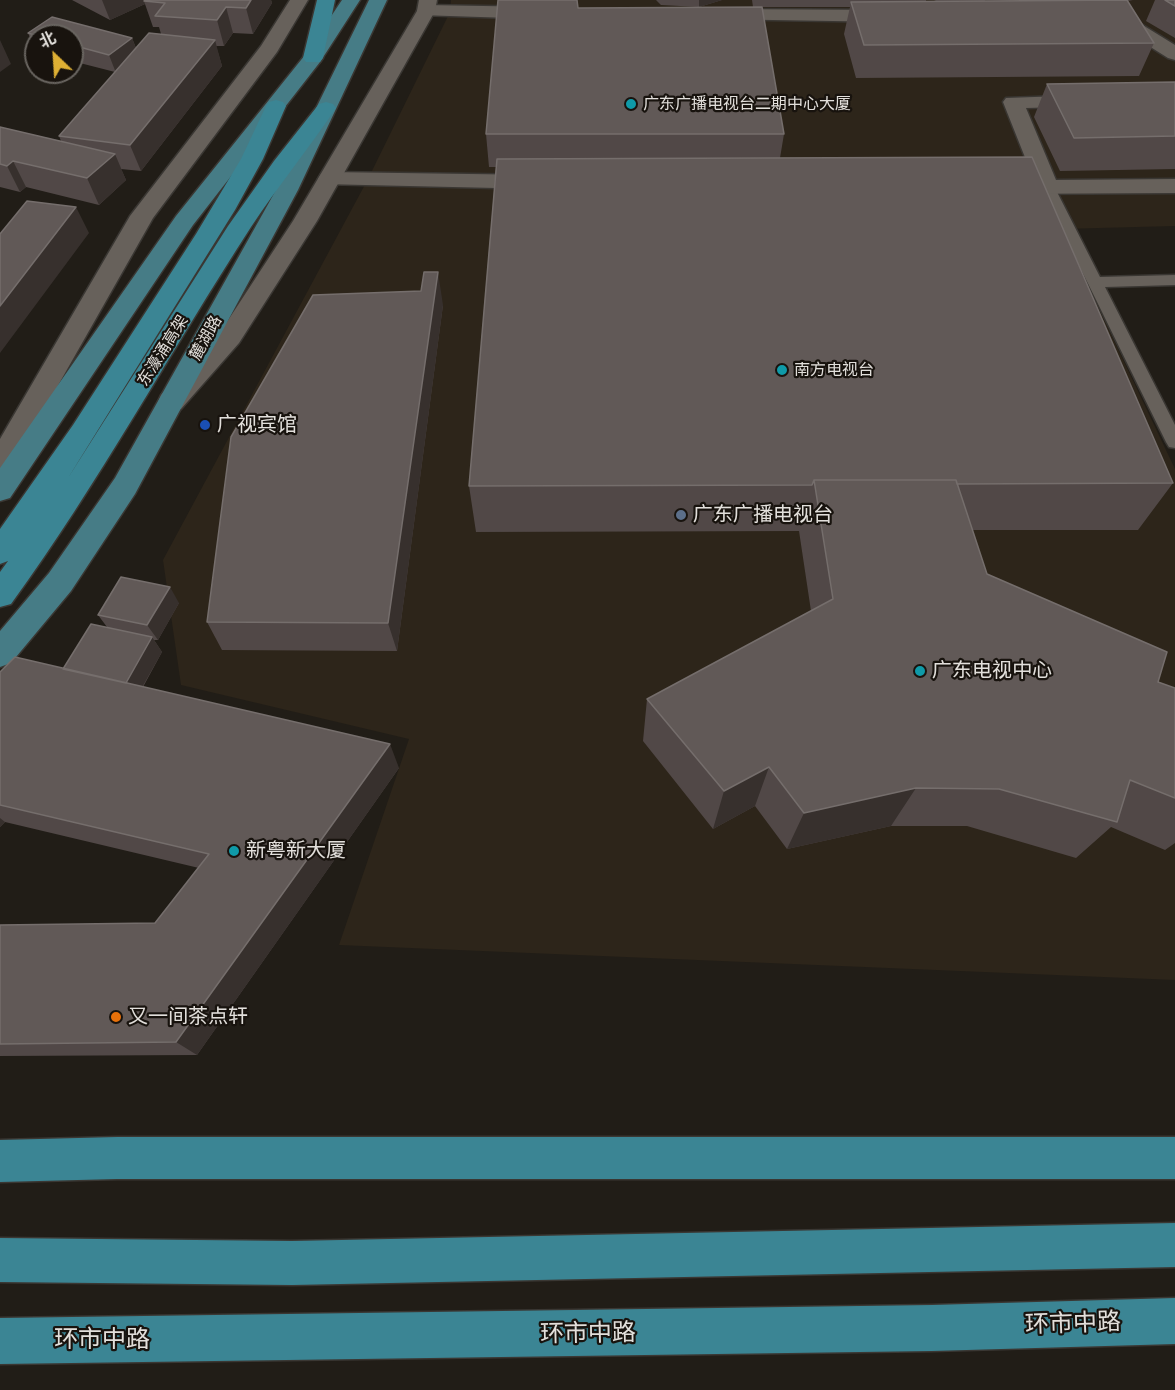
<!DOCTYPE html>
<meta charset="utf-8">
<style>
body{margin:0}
#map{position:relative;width:1175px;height:1390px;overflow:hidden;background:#211d17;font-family:"IBM Plex Serif","Noto Sans SC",serif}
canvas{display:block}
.north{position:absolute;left:24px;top:24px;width:60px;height:60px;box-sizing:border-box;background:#18130e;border:2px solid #696560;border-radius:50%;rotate:335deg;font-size:16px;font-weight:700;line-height:24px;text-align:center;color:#e2dfdb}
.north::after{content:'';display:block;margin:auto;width:21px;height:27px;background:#dfb034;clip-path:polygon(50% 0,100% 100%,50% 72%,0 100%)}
</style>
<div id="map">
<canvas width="1175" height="1390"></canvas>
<div class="north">北</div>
</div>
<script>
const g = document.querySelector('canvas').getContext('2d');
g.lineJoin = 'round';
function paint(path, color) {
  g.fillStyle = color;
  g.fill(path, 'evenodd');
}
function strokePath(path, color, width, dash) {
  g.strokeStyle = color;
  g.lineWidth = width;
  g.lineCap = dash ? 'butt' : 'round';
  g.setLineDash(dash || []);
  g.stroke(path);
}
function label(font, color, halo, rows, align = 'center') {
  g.font = font + ' "IBM Plex Serif","Noto Sans SC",serif';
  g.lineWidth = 4.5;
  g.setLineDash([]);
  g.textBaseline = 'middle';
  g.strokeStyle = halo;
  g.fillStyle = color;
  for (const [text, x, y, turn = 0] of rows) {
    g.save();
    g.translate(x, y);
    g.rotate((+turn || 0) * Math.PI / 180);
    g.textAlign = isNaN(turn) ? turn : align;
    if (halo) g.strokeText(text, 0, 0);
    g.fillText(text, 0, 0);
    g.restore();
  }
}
paint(new Path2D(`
 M 451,0 L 1175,0 L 1175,226 L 1061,229 L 1175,469 L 1175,980 L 339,945 L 409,739 L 181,685 L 163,560 L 368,179 L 450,12 Z`), '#2d251a');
const service = new Path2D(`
 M 1048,184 L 1055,188 L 1100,277 L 1175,275 L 1175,285 L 1105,287 L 1175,425 L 1175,448 L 1169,447 L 1166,442 L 1041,188 Z`);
const minor = new Path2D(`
 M 1080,0 L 1102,0 L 1175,45 L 1175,60 L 1168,58 L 1082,4 Z
 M 426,5 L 541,7 L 548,9 L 551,13 L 548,17 L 541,19 L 419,15 L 417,11 L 419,7 Z
 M 719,9 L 892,10 L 899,12 L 902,16 L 899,20 L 892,22 L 712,19 L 709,15 L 712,11 Z
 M 1175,92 L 1175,104 L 1026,108 L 1056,180 L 1175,179 L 1175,193 L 1000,194 L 992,192 L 989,187 L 992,182 L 1034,180 L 1003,102 L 1006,98 Z
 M 329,172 L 540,175 L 548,177 L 551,182 L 548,187 L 540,189 L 321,184 L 318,179 L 321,174 Z`);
const tertiary = new Path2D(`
 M 290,0 L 308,0 L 277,52 L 153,218 L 10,470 L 0,473 L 0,439 L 130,216 L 261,46 Z
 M 419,0 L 437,0 L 435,11 L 317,221 L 239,343 L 181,409 L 171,411 L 161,409 L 158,402 L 161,395 L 221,331 L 293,221 L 417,11 Z`);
const primary = new Path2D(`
 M 342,0 L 360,0 L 320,62 L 193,225 L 10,498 L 0,501 L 0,468 L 176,216 L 305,55 Z
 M 369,0 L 387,0 L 298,190 L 135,494 L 71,591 L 11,663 L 0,667 L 0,631 L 49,573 L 115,478 L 276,190 Z`);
const trunk = new Path2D(`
 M 317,0 L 335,0 L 323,58 L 320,62 L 306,62 L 303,58 Z
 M 276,100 L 283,102 L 286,106 L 263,159 L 235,210 L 68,478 L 228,226 L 274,161 L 319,104 L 326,102 L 333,104 L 336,108 C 309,148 278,186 251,227 C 170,352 99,483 11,604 L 0,607 L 0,572 L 8,561 L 0,564 L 0,529 L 73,425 L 196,234 L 241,159 L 266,106 L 269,102 Z
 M 117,1137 L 1175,1137 L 1175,1179 L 117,1179 L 0,1182 L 0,1140 Z
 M 1175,1223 L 1175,1267 L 292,1285 L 0,1282 L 0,1238 L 292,1241 Z
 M 1175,1298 L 1175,1344 L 932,1351 L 0,1364 L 0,1318 L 932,1305 Z`);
strokePath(service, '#3a3733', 3);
strokePath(minor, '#3a3733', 3);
strokePath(tertiary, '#3a3733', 3);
strokePath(primary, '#3a3733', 3);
strokePath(trunk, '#3a3733', 3);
paint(service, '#67615b');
paint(minor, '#67615b');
paint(tertiary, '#67615b');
paint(primary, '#467c86');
paint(trunk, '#3b8594');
paint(new Path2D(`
 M 72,0 L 271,0 L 272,3 L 253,34 L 233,33 L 224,46 L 216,46 L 222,66 L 141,171 L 121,169 L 126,180 L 99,205 L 26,187 L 20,192 L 0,187 L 0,127 L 61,141 L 59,136 L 115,72 L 72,61 L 72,36 L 36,36 L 36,51 L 28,33 L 132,38 L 136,48 L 161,34 L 159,27 L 153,27 L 145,4 L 110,20 Z
 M 656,0 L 722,0 L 699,7 L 661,5 Z
 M 752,0 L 926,0 L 926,1 L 936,1 L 934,0 L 1012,0 L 1009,1 L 1133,0 L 1128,1 L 1154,43 L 1139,76 L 856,78 L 844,34 L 850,7 L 762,7 L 784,134 L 780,158 L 1173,483 L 1138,530 L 972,530 L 987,574 L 1158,682 L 1175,688 L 1175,843 L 1165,850 L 1111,827 L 1076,858 L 967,826 L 891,826 L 787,849 L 755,806 L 713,829 L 643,741 L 647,699 L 811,611 L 799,531 L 476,532 L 469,486 L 496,167 L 489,167 L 486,134 L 578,8 L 753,7 Z
 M 1155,0 L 1175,0 L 1175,38 L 1146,21 Z
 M 1175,82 L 1175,169 L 1060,171 L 1034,117 L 1047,84 Z
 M 443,305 L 397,651 L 222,650 L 207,622 Z
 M 179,603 L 158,640 L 154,640 L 162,652 L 143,687 L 399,768 L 197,1055 L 0,1056 L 0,925 L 155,923 L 199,868 L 5,822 L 0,827 L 0,672 L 63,669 L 107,627 L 98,615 Z`), '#514847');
paint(new Path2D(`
 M 102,0 L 154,0 L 144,1 L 145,4 L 110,20 Z
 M 251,0 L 271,0 L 272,3 L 253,34 L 246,8 Z
 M 699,0 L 722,0 L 699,7 Z
 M 985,0 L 1012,0 L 982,10 Z
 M 226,7 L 233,33 L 224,46 L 217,20 Z
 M 132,38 L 139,56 L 116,73 L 109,55 Z
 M 0,40 L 11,64 L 0,72 Z
 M 215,40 L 222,66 L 141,171 L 130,145 Z
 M 115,154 L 126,180 L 99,205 L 87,178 Z
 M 13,161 L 26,187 L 20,192 L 7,166 Z
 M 76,207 L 89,233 L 0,353 L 0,306 Z
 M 438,272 L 443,305 L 397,651 L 388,623 Z
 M 170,587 L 179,603 L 158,640 L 147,625 Z
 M 152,637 L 162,652 L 136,698 L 125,684 Z
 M 390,744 L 399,768 L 197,1055 L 176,1042 Z
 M 769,767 L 755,806 L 713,829 L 724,791 Z
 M 916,788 L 891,826 L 787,849 L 804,813 Z
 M 0,818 L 5,822 L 0,827 Z`), '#37302d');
const building = new Path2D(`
 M 145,0 L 251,0 L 246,8 L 226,7 L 217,20 L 155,16 L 165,3 L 144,1 Z
 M 498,0 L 577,0 L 578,8 L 762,7 L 784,134 L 486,134 Z
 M 1127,0 L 1154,43 L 864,45 L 851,2 Z
 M 1165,0 L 1175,0 L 1175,6 Z
 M 52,17 L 132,38 L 109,55 L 72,45 L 72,36 L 37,36 L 28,33 Z
 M 149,33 L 215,40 L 130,145 L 59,136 Z
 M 1175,82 L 1175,136 L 1074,138 L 1047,84 Z
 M 0,127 L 115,154 L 87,178 L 13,161 L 7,166 L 0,164 Z
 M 1032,157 L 1173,483 L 957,484 L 956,480 L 814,480 L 812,485 L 469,486 L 497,159 Z
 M 27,201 L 76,207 L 0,306 L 0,234 Z
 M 424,272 L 438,272 L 388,623 L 207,622 L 231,437 L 313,295 L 421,291 Z
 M 814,480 L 956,480 L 987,574 L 1167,652 L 1158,682 L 1175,688 L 1175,798 L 1130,780 L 1117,822 L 999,789 L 916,788 L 804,813 L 769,767 L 724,791 L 647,699 L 833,599 Z
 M 121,577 L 170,587 L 147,625 L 98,615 Z
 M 91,624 L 152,637 L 126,683 L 63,669 Z
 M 15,657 L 390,744 L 176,1042 L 0,1044 L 0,925 L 155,923 L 209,854 L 0,805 L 0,672 Z`);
paint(building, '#615957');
strokePath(building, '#756e6c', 1.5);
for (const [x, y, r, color] of [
 [631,104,6,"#0f9aa8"],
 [782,370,6,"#0f9aa8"],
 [205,425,6,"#1a4fb4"],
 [681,515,6,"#5c6f8a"],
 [920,671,6,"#0f9aa8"],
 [234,851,6,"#0f9aa8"],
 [116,1017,6,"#e8710a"]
]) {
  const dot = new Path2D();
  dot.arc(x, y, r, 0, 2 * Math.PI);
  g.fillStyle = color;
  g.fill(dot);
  strokePath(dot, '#18130e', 2);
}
label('16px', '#e2dfdb', '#18130e', [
 ["广东广播电视台二期中心大厦",643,104],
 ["南方电视台",794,370]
], 'left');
label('16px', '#e2dfdb', '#18130e', [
 ["麓湖路",206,338,-61],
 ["东濠涌高架",163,351,-58]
]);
label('20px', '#e2dfdb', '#18130e', [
 ["广视宾馆",217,425],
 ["广东广播电视台",693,515],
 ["广东电视中心",932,671],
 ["新粤新大厦",246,851],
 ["又一间茶点轩",128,1017]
], 'left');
label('24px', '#e2dfdb', '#18130e', [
 ["环市中路",1073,1324,-2],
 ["环市中路",588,1334,-1],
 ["环市中路",102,1340]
]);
</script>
